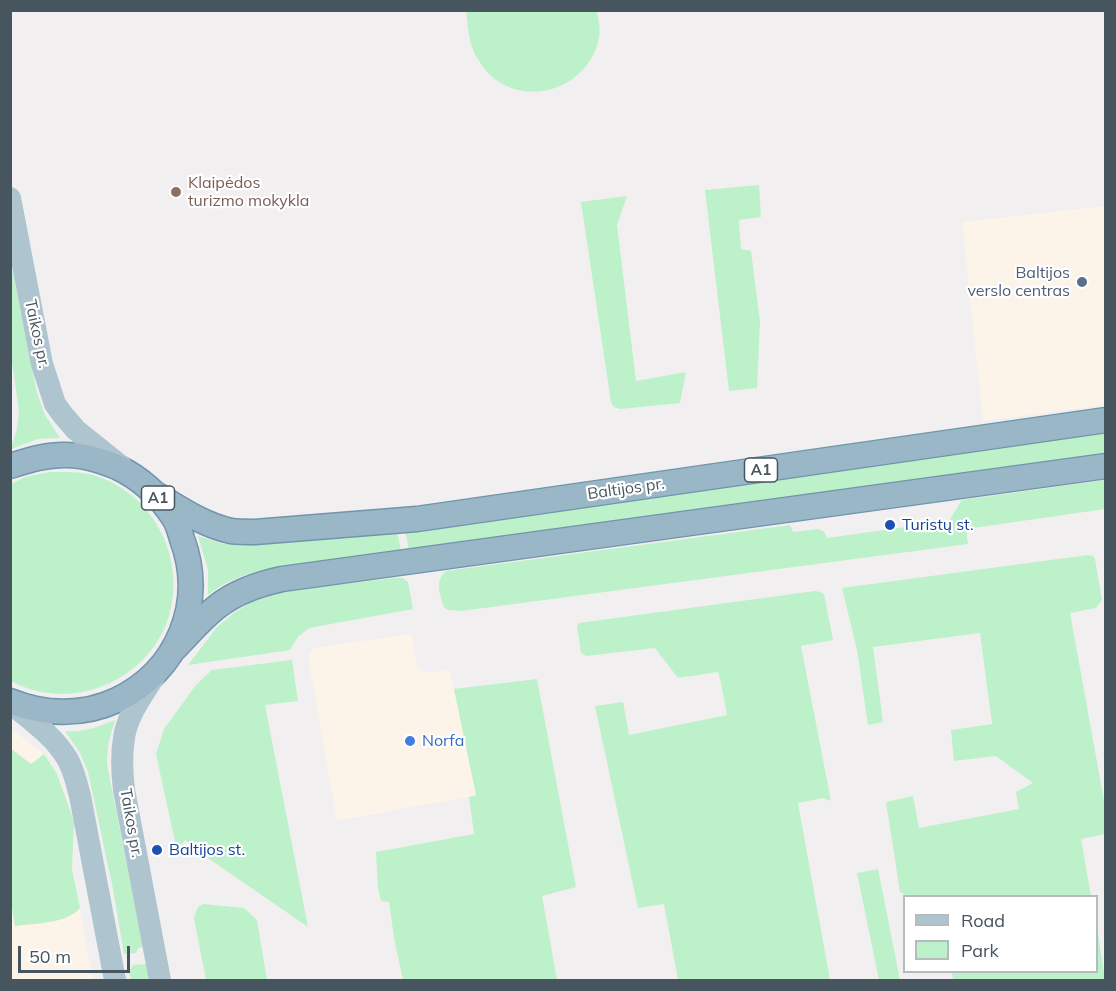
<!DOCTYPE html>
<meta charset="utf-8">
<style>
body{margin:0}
#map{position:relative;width:1116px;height:991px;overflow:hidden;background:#f2eff0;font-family:Mulish,sans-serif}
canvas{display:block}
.frame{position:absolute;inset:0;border:12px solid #47565e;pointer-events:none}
.legend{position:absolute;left:903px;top:895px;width:195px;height:78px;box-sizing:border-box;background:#fff;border:2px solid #b5bbbf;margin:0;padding:8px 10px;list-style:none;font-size:18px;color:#47565e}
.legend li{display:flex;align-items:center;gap:12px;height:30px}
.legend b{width:30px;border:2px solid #b5bbbf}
.scale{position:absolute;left:18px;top:946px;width:112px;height:27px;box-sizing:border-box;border:3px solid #47565e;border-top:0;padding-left:8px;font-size:18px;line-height:21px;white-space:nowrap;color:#47565e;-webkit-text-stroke:4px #fff;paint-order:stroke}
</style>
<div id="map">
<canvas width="1116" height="991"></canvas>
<div class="frame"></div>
<ul class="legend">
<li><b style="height:8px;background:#aec4cf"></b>Road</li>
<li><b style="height:16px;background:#bdf1c9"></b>Park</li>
</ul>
<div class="scale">50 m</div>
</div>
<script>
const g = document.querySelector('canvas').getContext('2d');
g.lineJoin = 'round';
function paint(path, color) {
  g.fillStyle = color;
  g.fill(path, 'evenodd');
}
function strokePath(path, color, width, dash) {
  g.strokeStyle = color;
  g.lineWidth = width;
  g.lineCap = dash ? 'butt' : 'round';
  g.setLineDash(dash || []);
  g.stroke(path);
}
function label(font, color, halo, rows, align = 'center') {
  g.font = font + ' Mulish,sans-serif';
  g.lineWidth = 4.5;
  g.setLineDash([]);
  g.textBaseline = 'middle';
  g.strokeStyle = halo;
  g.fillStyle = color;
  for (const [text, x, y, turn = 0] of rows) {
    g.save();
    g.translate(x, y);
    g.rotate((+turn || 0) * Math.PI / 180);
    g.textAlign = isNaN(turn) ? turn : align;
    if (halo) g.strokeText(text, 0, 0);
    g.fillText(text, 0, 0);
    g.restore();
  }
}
paint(new Path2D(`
 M 1105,206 L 1105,405 L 983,421 L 962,222 Z
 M 411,634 L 417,667 L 424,672 L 450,671 L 476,795 L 337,821 L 310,668 L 309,658 L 310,653 L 314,648 Z
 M 10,728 L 44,754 L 57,774 L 73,840 L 72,869 L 93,980 L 11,980 Z`), '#fdf4e9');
paint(new Path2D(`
 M 466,11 L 597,11 C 598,19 601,30 599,38 C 588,94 513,112 481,64 C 479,60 475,56 474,52 C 468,39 468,24 466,11 Z
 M 759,185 L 761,217 L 739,220 L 741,249 L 751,251 L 760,322 L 757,388 L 729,391 L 705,190 Z
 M 627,196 L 617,225 L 636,381 L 686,372 L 680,403 L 620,409 L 614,407 L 611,402 L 581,202 Z
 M 10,259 L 37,393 L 45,415 L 60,438 L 38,439 L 11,449 L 17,428 L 19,412 L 11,354 Z
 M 1105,429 L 1105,455 L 409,550 L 404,525 Z
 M 50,472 C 66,472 83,471 99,477 C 156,497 187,562 168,619 C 152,667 100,700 49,693 C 36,692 23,687 11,681 L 11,484 L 25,477 Z
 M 1105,480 L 1105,509 L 966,529 L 968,544 L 461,611 L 448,610 L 444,607 C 440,594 434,582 446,571 L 790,525 L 793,532 L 819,529 L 824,532 L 827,538 L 949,521 L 962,500 Z
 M 396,525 L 401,551 C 374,555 346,559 318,562 C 279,568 240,569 208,595 L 208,570 L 198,536 L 224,544 L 251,545 Z
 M 1088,555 L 1093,556 L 1095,559 L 1102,600 L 1096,608 L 1070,613 L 1105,806 L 1105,834 L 1081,839 L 1091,896 L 908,896 L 900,892 L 886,802 L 913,796 L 919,828 L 1019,809 L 1016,792 L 1033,783 L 996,756 L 954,761 L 951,730 L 992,724 L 980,633 L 873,647 L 883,722 L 868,725 L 857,650 L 842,588 Z
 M 394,578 L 403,578 L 408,582 L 413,609 L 309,628 L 298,637 L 290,650 L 188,665 L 217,627 L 234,613 L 253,601 L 292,590 Z
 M 815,591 L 820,592 L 824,594 L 833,640 L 801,646 L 831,801 L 823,798 L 798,803 L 830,980 L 678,980 L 664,904 L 638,908 L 595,706 L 623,702 L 629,735 L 727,715 L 721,683 L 718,672 L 678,678 L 655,648 L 586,656 L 581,653 L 577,626 L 579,623 Z
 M 292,660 L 298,701 L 265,705 L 308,927 L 208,858 L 185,840 L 177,851 L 156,754 L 164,729 L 196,685 L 212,670 Z
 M 537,679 L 576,887 L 542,896 L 557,980 L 403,980 L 394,938 L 389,902 L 381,901 L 378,888 L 376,852 L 474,834 L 469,797 L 476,795 L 454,689 Z
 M 115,720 L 108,745 L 107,764 L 143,947 L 138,948 L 136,953 L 124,954 L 113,889 L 88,772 L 80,753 L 65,731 C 82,733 100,726 115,720 Z
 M 10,748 L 31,764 L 44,754 L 57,774 L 74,822 L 72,869 L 80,908 C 67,924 35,923 15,926 L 10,896 Z
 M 878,869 L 900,980 L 879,980 L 857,873 Z
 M 203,904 L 244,908 L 257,920 L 267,980 L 206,980 L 194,918 L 198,907 Z
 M 1097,926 L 1105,980 L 953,980 L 952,972 L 1096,972 Z
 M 146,964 L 149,980 L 131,980 L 129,971 L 133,965 Z`), '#bdf1c9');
const trunk = new Path2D(`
 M 10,466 C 29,460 48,454 68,455 C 85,455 102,461 117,467 C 140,478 160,496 174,518 C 178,524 180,532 182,539 C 206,603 178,671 117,700 C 83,716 44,715 10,701
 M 154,493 C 179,508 203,525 231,531 C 239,532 247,532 255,532 L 417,519 L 1106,420
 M 174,649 C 188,635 202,618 218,606 C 237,591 259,584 282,579 L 1106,466`);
strokePath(trunk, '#7195ac', 27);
strokePath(new Path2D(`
 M 10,198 L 42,364 L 55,404 L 63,415 L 76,430 L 121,466
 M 155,675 C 143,695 127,715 124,738 C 121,755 122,773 124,790 L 160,980
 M 10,703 C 31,720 55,737 68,760 C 74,771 77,784 80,796 L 115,980`), '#aec4cf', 22);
strokePath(trunk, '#9ab7c8', 24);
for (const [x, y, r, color] of [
 [176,192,6,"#8d6e63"],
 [1082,282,6,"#5c6f8a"],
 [890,525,6,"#1a4fb4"],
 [410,741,6,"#3f7fe0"],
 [157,850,6,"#1a4fb4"]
]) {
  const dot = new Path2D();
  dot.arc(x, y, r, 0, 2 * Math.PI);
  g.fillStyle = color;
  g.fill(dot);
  strokePath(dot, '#fff', 2);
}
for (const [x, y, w] of [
 [761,470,33],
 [158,498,33]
]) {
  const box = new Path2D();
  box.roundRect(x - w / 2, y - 12, w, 24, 4.5);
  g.fillStyle = '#fff';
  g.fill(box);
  strokePath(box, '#47565e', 1.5);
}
label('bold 15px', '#47565e', null, [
 ["A1",761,470],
 ["A1",158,498]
]);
label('16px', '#785e54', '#fff', [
 ["Klaipėdos",188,183],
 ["turizmo mokykla",188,201]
], 'left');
label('16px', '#4e5e75', '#fff', [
 ["Baltijos",1070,273],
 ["verslo centras",1070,291]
], 'right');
label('16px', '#47565e', '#fff', [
 ["Taikos pr.",37,334,78],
 ["Baltijos pr.",626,489,-8],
 ["Taikos pr.",131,823,80]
]);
label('16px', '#164399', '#fff', [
 ["Turistų st.",902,525],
 ["Baltijos st.",169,850]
], 'left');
label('16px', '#366cbe', '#fff', [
 ["Norfa",422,741]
], 'left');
</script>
